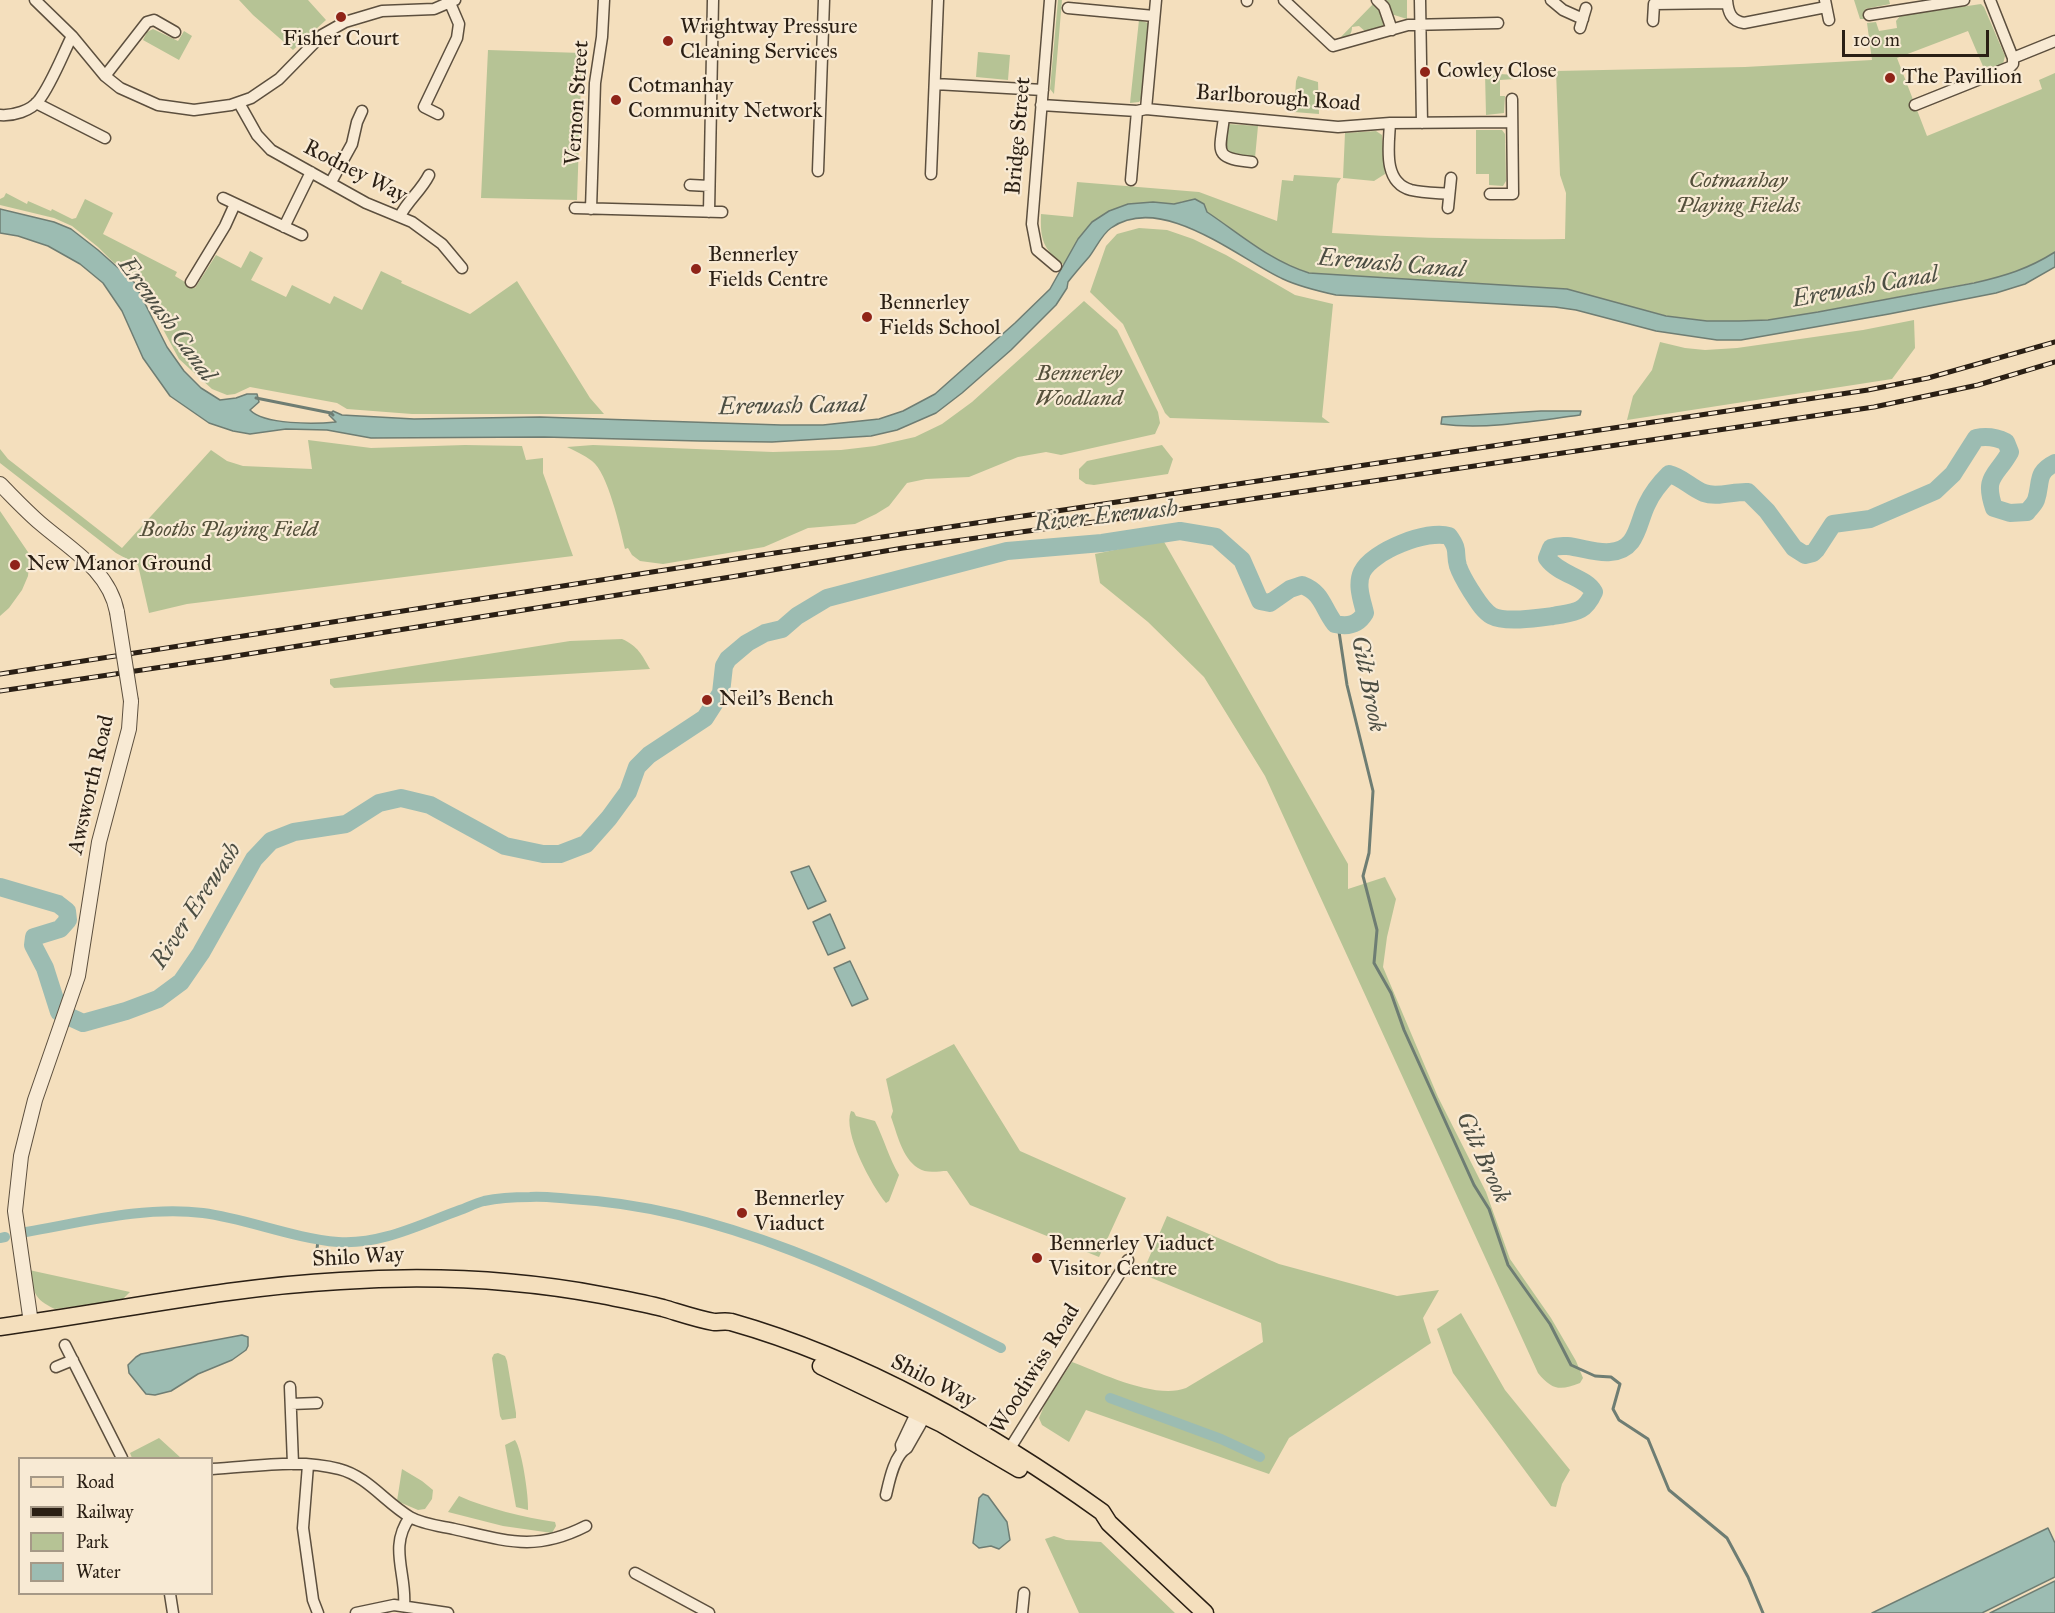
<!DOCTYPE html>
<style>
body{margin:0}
#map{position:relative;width:2055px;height:1613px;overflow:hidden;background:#f4dfbd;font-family:"IM FELL Great Primer",serif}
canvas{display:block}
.legend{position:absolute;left:18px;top:1457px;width:195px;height:138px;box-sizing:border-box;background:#f8ead4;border:2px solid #a69987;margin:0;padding:8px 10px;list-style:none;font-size:18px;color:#2a1f14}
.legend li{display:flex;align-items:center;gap:12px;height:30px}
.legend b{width:30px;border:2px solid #a69987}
.scale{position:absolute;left:1842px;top:30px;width:147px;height:27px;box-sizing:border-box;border:3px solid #2a1f14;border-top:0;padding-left:8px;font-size:18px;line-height:21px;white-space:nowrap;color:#2a1f14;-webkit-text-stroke:4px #f8ead4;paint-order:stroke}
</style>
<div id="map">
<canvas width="2055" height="1613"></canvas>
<ul class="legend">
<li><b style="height:8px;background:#f4dfbd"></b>Road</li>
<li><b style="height:8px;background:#2a1f14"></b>Railway</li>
<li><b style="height:16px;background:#b6c395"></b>Park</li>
<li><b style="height:16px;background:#9cbcb2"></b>Water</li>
</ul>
<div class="scale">100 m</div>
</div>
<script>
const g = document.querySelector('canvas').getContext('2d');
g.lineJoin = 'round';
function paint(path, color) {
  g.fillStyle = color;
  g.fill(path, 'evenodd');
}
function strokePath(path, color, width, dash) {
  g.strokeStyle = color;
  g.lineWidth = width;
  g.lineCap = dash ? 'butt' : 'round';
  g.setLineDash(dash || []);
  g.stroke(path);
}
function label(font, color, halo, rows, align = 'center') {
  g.font = font + ' "IM FELL Great Primer",serif';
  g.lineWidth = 4.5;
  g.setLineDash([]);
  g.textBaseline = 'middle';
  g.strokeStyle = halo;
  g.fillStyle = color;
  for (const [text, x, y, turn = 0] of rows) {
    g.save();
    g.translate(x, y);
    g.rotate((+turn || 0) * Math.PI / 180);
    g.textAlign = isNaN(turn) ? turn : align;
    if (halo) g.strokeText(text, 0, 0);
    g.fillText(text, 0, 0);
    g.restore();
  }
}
paint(new Path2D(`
 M 239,0 L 308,0 L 326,20 L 293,50 L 253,15 Z
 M 1058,0 L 1062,0 L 1054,94 L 1050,89 Z
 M 1387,0 L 1407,0 L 1407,19 L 1391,14 L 1385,3 Z
 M 1854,0 L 1889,0 L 1890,4 L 1865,9 L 1865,19 L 1860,19 Z
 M 1375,2 C 1381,9 1385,17 1383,26 L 1366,32 L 1359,26 L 1352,27 C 1352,38 1343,39 1335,43 Z
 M 1981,4 L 1984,7 L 2005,56 L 2003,64 L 1985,71 L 1968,31 L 1897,58 L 1927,136 L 2042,89 L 2039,80 L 2055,73 L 2055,252 L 2032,266 L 2003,277 L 1818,312 L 1768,320 L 1739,321 L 1708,321 L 1667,316 L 1567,289 L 1309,273 C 1270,261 1240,234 1207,212 L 1204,204 L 1184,201 L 1174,204 L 1153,202 L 1109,211 L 1092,222 L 1078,239 L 1064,265 C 1043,249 1040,240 1041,214 L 1073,217 L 1077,182 L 1199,192 L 1277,221 L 1282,180 L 1293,181 L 1294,175 L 1341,178 L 1337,184 L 1332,233 C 1410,238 1487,240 1565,239 L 1566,193 L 1560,175 L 1556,71 L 1745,67 L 1872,60 L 1867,23 L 1876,22 L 1879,31 L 1897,28 L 1896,21 L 1900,16 Z
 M 1139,20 L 1148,23 L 1149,25 L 1142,98 L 1139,102 L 1130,103 Z
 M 153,29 L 178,41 L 184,31 L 192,36 L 179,60 L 143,40 L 147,32 Z
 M 488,50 L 582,53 L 577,200 L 481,198 Z
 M 978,52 L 1010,55 L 1008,80 L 976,77 Z
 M 1485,73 L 1515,75 L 1515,79 L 1500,80 L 1500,96 L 1505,96 L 1504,113 L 1486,115 Z
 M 1298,76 L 1318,82 L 1319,114 L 1294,112 L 1296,81 Z
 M 1228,124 L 1258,126 L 1255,158 L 1231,156 L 1225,149 Z
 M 1476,130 L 1502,130 L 1505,134 L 1506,181 L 1503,186 L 1489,185 L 1489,174 L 1476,174 Z
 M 1376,131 L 1382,135 L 1385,174 L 1374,181 L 1343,178 L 1345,133 Z
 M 6,193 L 27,204 L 28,201 L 51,211 L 52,209 L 72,219 L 76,218 L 85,199 L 113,213 L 103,234 L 177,272 L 175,276 L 195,288 L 216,255 L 241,268 L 250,251 L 263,258 L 251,280 L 286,297 L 292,285 L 330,304 L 334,296 L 362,310 L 381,271 L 402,281 L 401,283 L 470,314 L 517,281 L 590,398 L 604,414 L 412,414 L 347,409 L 337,403 L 250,387 L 235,394 L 227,395 L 212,389 L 179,359 L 134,275 L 127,268 L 114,263 L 98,247 L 72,226 L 54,218 L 0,205 L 0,199 L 4,197 Z
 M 1139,228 L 1167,230 L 1193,239 L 1226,255 L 1295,295 L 1333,304 L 1322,417 L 1330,423 L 1170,418 L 1165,413 L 1123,324 L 1090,292 L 1106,246 L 1117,234 Z
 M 1084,301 L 1117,330 L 1158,412 L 1160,423 L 1155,434 L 1061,455 L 1046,452 L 1018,457 L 969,477 L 926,479 L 907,483 L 889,506 L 876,514 L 855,524 L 808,528 L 764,547 L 663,564 L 640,561 L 632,555 L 628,548 L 625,549 C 620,528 608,473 592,461 C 584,455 575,451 567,447 L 593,445 L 773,452 L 841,450 L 875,446 L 915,437 L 942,424 L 972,402 Z
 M 1914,320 L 1915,348 L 1892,379 L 1627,420 L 1633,396 L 1652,370 L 1660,342 L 1685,348 L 1705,350 L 1737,348 L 1863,330 Z
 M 308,440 L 371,448 L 465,445 L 522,446 L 526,460 L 543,458 L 543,473 L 573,556 L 187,604 L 149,613 L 138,565 L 116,553 L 0,463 L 0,449 L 8,459 L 122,548 L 211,450 L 227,461 L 243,466 L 312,469 Z
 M 1162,445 L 1173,459 L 1168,474 L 1094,485 L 1086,484 L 1079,479 L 1079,469 L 1087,461 Z
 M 0,511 L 30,555 L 28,576 L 22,590 L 9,608 L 0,616 Z
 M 1163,540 L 1348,864 L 1348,889 L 1385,877 L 1396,899 L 1387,937 L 1383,967 L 1438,1097 L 1486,1192 L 1510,1259 L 1551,1318 L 1576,1361 L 1583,1378 L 1580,1383 C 1560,1391 1552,1390 1538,1373 L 1265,776 L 1204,677 L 1148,622 L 1100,583 L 1095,554 Z
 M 622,639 C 638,646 642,655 650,669 L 334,688 L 330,684 L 330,679 L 570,641 Z
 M 954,1044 L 1020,1151 L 1126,1198 L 1099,1257 L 970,1205 L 947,1171 C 938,1171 926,1174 918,1168 C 902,1158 897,1133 891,1117 L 893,1111 L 886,1079 Z
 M 851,1111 L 854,1112 L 856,1116 L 875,1121 C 884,1139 889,1158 899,1175 L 889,1201 L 886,1203 C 872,1186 842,1132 851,1111 Z
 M 1167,1216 L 1279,1264 L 1397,1296 L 1439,1290 L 1423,1318 L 1431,1343 L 1289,1438 L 1269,1474 L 1086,1410 L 1069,1442 L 1042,1425 L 1039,1418 L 1045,1404 L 1072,1362 C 1101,1373 1156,1400 1186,1388 L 1263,1342 L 1261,1323 L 1142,1274 Z
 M 29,1270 L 130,1292 L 122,1300 L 55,1309 C 33,1299 34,1292 29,1270 Z
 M 1461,1313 L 1505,1390 L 1570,1470 L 1562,1484 L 1556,1507 L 1551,1506 L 1453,1373 L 1437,1329 Z
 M 498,1353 L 505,1356 L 507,1361 L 516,1413 L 516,1418 L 502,1420 L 500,1416 L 492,1358 L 494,1354 Z
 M 159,1438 L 181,1458 L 132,1458 L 130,1453 Z
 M 515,1440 C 522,1449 529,1498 528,1510 L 516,1507 L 505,1445 Z
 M 402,1469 L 422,1481 L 433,1490 L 432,1499 L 425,1509 L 418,1510 L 397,1501 Z
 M 459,1496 C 488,1509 523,1517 555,1522 L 556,1526 L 552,1533 L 503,1526 L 448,1512 Z
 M 1054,1536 L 1066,1540 L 1101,1542 L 1175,1613 L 1079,1613 L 1045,1539 Z`), '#b6c395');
const water = new Path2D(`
 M 1195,199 L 1204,204 L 1207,212 C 1240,234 1270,261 1309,273 L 1567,289 L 1666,316 L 1707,321 L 1739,321 L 1768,320 L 1818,312 L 1974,283 C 2005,276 2028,269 2055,252 L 2055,267 L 2025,284 L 1996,293 L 1889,314 L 1741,340 L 1717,340 L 1656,331 L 1576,310 L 1555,307 L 1336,295 C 1318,291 1300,287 1283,279 C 1239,259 1162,192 1111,228 C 1102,234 1096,248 1089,257 C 1082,265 1075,273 1068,282 L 1067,288 L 1056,305 L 1011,350 L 962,393 L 936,413 L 897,430 L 871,436 L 772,442 L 700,441 L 544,437 L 371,438 L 327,430 L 286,429 L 250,434 L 233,431 L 209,423 L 170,396 L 143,358 L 122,311 L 103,283 L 80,264 L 48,246 L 18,236 L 0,233 L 0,209 L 54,222 L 71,229 L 98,250 L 134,282 L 167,347 L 184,371 L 201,388 L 220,400 L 236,398 L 247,394 L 257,394 L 259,402 L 250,410 C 264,425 315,424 336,422 L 329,415 L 333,411 L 342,415 L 414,419 L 540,417 L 781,425 L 823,425 L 879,419 L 903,411 L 935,394 L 1015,323 L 1050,289 L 1078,239 L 1092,222 L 1109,211 L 1128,204 L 1153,202 L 1174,204 Z
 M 1541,411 L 1581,411 L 1580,415 C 1536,421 1485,430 1441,424 L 1442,417 Z
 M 809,866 L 826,901 L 808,909 L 791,872 Z
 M 830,914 L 845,948 L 828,955 L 813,922 Z
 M 850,961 L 868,999 L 852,1006 L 834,968 Z
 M 242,1335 L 248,1337 L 248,1346 L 246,1350 L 232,1360 L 198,1374 L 171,1391 L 155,1395 L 146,1394 L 129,1373 L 128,1365 L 136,1357 L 141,1354 Z
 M 983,1494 L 988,1496 L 1007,1522 L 1010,1540 L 999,1549 L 991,1546 L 979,1548 L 973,1543 L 979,1498 Z
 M 2048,1528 L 2055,1543 L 2055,1577 L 1982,1613 L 1872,1613 Z
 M 2055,1581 L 2055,1613 L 1990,1613 Z`);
paint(water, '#9cbcb2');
strokePath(water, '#6e7d73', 1.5);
strokePath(new Path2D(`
 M 256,398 L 331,413 L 333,415
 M 1338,625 L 1347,685 L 1373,791 L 1369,853 L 1363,876 L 1377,930 L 1374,963 L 1391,993 L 1404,1030 L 1474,1185 L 1489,1209 L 1508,1265 L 1550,1324 L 1571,1365 L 1595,1376 L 1611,1377 L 1620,1384 L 1613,1409 L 1619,1420 L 1648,1439 L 1669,1490 L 1727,1538 L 1748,1577 L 1763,1613
 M 317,1250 L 318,1238`), '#6e7d73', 3);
strokePath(new Path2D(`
 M 26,1232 C 84,1222 144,1206 203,1213 C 248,1219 292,1238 338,1242 C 381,1245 421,1224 460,1210 C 468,1207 476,1203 484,1201 C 498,1198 515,1197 530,1197 C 543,1196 557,1198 571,1199 C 723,1207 867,1280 1001,1348
 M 0,1238 L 5,1237
 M 1110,1398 L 1221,1439 L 1260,1457`), '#9cbcb2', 10);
strokePath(new Path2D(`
 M 0,887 L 58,904 L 67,911 L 68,920 L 60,929 L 34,937 L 33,945 L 45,968 L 59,1012 L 83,1023 L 126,1011 L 158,999 L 181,982 L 201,953 L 254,859 L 271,841 L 294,832 L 346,824 L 379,803 L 401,798 L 430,805 L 505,846 L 543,854 L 560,854 L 586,844 L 609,818 L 628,792 L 637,767 L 649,755 L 705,718 L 721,693 L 724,666 L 728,659 L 747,643 L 765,633 L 782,629 L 797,616 L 827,598 L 1007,551 L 1102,543 L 1180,531 L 1216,537 L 1242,560 L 1260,601 L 1270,603 L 1290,589 L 1302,585 C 1323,593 1322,607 1335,624 C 1348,627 1358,625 1365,613 C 1362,600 1356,585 1362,572 C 1372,551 1428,529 1449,536 C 1460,551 1454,552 1458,566 C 1461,575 1466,583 1471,591 C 1477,600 1483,611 1492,616 C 1505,623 1538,618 1553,616 C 1574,612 1584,614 1594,592 C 1586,577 1559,575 1547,558 L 1551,548 C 1569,541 1590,554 1610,552 C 1638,550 1637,524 1647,504 C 1652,493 1660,483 1669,474 C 1682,477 1691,488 1704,493 C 1717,498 1734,491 1748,492 L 1767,511 L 1794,548 L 1805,555 L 1813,553 L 1816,550 L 1833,524 L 1870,519 L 1935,491 L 1953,474 L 1976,438 C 1986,436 1996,437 2006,442 L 2010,452 C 1996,477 1983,476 1994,508 L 2010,513 L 2027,512 C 2030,508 2034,505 2036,500 C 2042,482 2035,473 2055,463`), '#9cbcb2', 18);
const minor = new Path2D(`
 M 35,0 L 72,36 L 105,76 L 120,88 L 158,105 L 194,110 L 231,105 L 251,98 L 279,79 L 322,35 L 345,22 L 382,11 L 434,9 L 455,0
 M 1050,0 L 1032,224 L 1037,250 L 1056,266
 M 1284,0 L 1333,46 L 1408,25 L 1498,23
 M 1377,0 L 1384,7 L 1392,30
 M 1420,0 L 1422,123
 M 1551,0 L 1563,10 L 1583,19
 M 1727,0 C 1728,12 1731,21 1744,23 L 1826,7
 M 1825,0 L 1829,20
 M 1247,1 L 1247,0
 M 1068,8 L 1154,16
 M 1869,15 L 1964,0
 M 1653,21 L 1654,4 L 1727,3
 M 1580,28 L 1586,8
 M 2013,58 L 2055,41
 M 105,76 L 147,22 L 154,20 L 175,32
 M 935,84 L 1043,90
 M 36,103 L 105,138
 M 239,103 L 257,135 L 271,150 L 366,203 L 412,222 L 442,244 L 462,268
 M 1041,105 L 1137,111 L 1146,109 L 1338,127 L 1390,123 L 1512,122
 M 1915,105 L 2010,67 L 2013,64 L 2013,58 L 1990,0
 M 1146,109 L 1156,0
 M 438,114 L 424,107 L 457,38 L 459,24 L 450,3
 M 0,115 C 13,116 31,111 39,100 C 51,85 63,54 72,36
 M 1224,117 C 1220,152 1212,158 1252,162
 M 1390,123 C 1389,145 1382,182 1411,190 C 1423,193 1437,193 1449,194
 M 818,171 L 824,0
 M 931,174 L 938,0
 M 1131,180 L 1137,111
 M 331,182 L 352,144 L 357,122 L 362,111
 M 690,185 L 709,186
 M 1490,194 L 1513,194 L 1512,99
 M 223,198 L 302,235
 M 575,208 L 722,212
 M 1448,208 L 1451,178
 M 591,209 L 595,83 L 602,37 L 604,0
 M 709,212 L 713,0
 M 400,216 C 408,200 421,191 429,175
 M 284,227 L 311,172
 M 191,282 L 225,226 L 235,204
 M 65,1345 L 122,1458
 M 56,1367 L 73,1360
 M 290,1387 L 293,1464
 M 291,1404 L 317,1403
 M 902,1451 L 901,1445 L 919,1407
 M 1007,1453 L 1128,1260
 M 308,1465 L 303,1528 L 313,1600 L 318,1613
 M 212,1469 C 252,1467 299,1458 339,1469 C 367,1476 386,1503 410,1517 C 422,1524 440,1526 454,1529 C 507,1541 535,1552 586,1526
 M 886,1495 C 889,1482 894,1455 907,1448 L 927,1413
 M 635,1573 L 709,1613
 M 170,1594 L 173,1613
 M 404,1606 C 407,1574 388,1547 410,1517
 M 356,1613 L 394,1605 L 448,1613
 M 1022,1613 L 1024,1593`);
const tertiary = new Path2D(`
 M 0,484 C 13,497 26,511 40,523 C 70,549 109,570 117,612
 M 31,1323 L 15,1211 L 21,1156 L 35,1100 L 78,976 L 99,842 L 129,729 L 131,701`);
const primary = new Path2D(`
 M 0,1327 C 113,1312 226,1287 340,1281 C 427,1275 515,1279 601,1295 C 621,1299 643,1303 663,1308 C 680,1313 697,1319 714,1322 C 720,1322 725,1321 731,1322 C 862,1359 992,1433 1102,1512 L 1109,1523 L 1205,1613
 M 821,1366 L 942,1424 L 1019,1469`);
strokePath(minor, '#5c4f3e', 13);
strokePath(tertiary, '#5c4f3e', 16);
strokePath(primary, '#2a1f14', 19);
strokePath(minor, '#f8ead4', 10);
strokePath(tertiary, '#f8ead4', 14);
strokePath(primary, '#f4dfbd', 16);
const rail = new Path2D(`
 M 0,674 L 748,557 L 1868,390 L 1928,378 L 2055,342
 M 0,691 L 223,658 L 743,575 L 903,548 L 1109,520 L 1874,407 L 1978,385 L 2055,362`);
strokePath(rail, '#2a1f14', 5);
strokePath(rail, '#f8ead4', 3, [9]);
const tertiaryBridge = new Path2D(`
 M 117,612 L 131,701`);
strokePath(tertiaryBridge, '#5c4f3e', 16, []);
strokePath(tertiaryBridge, '#f8ead4', 14);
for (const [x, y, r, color] of [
 [341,17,6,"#8f2418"],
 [668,41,6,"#8f2418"],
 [1425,72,6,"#8f2418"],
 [1890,78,6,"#8f2418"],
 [616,100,6,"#8f2418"],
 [696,269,6,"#8f2418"],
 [867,317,6,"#8f2418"],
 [15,565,6,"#8f2418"],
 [707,700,6,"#8f2418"],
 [742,1213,6,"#8f2418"],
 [1037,1258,6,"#8f2418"]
]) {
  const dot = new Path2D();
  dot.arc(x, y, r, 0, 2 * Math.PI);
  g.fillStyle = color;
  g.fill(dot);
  strokePath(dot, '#f8ead4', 2);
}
label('22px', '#2a1f14', '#f8ead4', [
 ["Wrightway Pressure",680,28],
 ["Cleaning Services",680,53],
 ["Fisher Court",341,40,"center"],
 ["Cowley Close",1437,72],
 ["The Pavillion",1902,78],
 ["Cotmanhay",628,87],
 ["Community Network",628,112],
 ["Bennerley",708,256],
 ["Fields Centre",708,281],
 ["Bennerley",879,304],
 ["Fields School",879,329],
 ["New Manor Ground",27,565],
 ["Neil's Bench",719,700],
 ["Bennerley",754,1200],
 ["Viaduct",754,1225],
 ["Bennerley Viaduct",1049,1245],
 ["Visitor Centre",1049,1270]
], 'left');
label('22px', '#2a1f14', '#f8ead4', [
 ["Barlborough Road",1278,99,4],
 ["Vernon Street",578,103,-86],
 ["Bridge Street",1019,136,-85],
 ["Rodney Way",355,172,27],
 ["Awsworth Road",92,785,-77],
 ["Shilo Way",358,1258,-3],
 ["Woodiwiss Road",1036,1369,-58],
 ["Shilo Way",933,1382,27]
]);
label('italic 22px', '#54503b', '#f8ead4', [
 ["Cotmanhay",1738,182],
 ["Playing Fields",1738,207],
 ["Bennerley",1079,375],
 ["Woodland",1079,400],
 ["Booths Playing Field",229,531]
]);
label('italic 24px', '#4c4e43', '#f8ead4', [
 ["Erewash Canal",1391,265,5],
 ["Erewash Canal",1865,288,-10],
 ["Erewash Canal",166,320,54],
 ["Erewash Canal",792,407,-1],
 ["River Erewash",1106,517,-6],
 ["Gilt Brook",1367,684,79],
 ["River Erewash",197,906,-57],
 ["Gilt Brook",1482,1158,65]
]);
</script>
